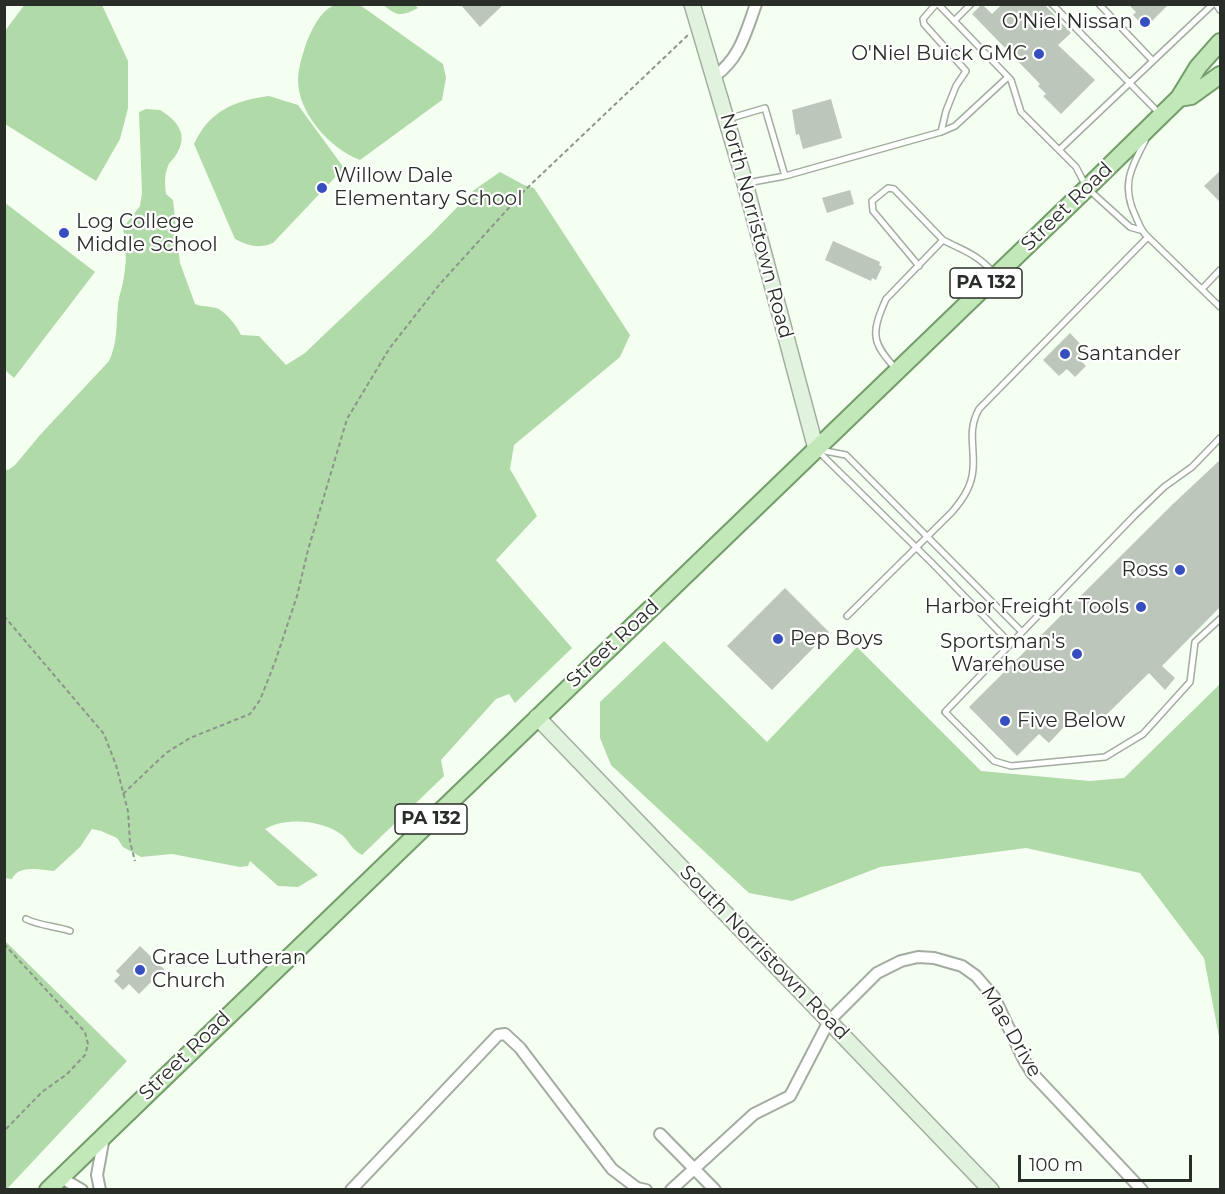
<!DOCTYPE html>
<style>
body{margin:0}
#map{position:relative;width:1225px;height:1194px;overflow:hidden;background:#f4fff2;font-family:Montserrat,sans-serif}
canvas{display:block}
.frame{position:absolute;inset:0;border:6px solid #292d28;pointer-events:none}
.scale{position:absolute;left:1018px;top:1155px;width:174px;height:27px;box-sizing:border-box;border:3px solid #292d28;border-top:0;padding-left:8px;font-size:18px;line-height:21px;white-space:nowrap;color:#292d28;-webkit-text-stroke:4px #fff;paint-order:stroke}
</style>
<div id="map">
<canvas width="1225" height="1194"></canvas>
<div class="frame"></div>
<div class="scale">100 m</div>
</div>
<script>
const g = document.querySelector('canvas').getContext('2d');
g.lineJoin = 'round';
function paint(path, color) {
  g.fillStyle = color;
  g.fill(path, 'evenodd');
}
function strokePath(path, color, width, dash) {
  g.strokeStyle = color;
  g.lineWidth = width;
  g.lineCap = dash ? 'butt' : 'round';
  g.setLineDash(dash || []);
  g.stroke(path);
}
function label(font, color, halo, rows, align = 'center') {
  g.font = font + ' Montserrat,sans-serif';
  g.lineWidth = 4.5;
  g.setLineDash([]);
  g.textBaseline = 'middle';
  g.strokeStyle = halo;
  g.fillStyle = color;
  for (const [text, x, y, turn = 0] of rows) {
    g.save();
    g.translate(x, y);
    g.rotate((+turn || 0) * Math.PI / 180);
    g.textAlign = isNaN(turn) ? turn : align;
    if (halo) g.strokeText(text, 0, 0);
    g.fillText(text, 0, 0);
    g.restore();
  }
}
paint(new Path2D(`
 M 25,4 L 102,5 L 128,61 L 128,108 L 120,139 L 96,181 L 5,124 L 5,31 Z
 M 334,5 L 360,5 L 443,64 L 446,78 L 442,100 L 360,160 C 329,148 297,112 298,78 C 299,65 303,53 307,41 C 313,27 320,12 334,5 Z
 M 384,5 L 415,5 L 418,8 C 403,16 396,17 384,5 Z
 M 269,96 L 298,105 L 344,168 L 273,243 C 258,249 249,246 235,239 L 194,144 C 210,110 234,101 269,96 Z
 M 146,109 L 160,110 C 178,121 189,135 176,155 C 174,159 169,162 168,166 C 164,175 165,185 166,194 L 173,200 L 180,263 L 195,304 C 202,307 212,306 219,309 C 228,315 237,326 241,335 L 259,336 L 286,365 L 305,353 L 329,330 L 431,234 L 474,190 L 500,172 L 524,185 L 534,188 L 630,335 L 620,357 L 514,445 L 510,469 L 537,516 L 496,560 L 572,648 L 515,703 L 509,694 L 496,699 L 441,760 L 444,776 L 362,855 C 351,849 350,842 342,835 C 322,820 286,817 265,829 L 318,875 L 298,887 L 278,886 L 250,861 L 248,866 L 240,867 L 172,854 L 141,857 L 123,847 L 117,838 L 101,831 L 92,829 L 80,847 L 54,871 C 41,870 19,864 12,879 L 5,878 L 5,469 L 8,470 L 15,465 L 40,435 L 109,361 C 118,342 116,324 118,304 C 119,295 123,286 124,276 C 127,261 126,244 123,228 L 140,206 L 142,193 L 139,112 Z
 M 4,202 L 95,272 L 14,378 L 5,370 Z
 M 664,641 L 767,742 L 857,647 L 981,771 L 1090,781 L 1124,778 L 1220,684 L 1220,1042 L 1204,958 L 1140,873 L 1026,848 L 880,867 L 792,901 L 749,893 L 611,765 L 600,738 L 600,702 Z
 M 5,941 L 127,1061 L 6,1190 L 4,1189 Z`), '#b1daa9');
paint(new Path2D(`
 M 460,4 L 504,4 L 480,27 Z
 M 982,4 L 992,14 L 1002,4 L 1044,4 L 1071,33 L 1058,45 L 1095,80 L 1061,114 L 1043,96 L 1046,94 L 1038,86 L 1040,84 L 972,14 Z
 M 1128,4 L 1169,4 L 1145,28 L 1133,15 L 1136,12 Z
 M 831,99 L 842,138 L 803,149 L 799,134 L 796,135 L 792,110 Z
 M 1221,170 L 1221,203 L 1204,186 Z
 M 850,190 L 854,204 L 827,213 L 822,198 Z
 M 833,241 L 880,262 L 879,265 L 882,267 L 876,280 L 872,278 L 871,281 L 825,260 Z
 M 1070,333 L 1086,350 L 1078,358 L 1086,366 L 1075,377 L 1067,369 L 1059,376 L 1043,360 Z
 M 1221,459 L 1221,606 L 1162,666 L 1175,678 L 1165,690 L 1149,673 L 1101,720 L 1093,711 L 1083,719 L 1077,713 L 1049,743 L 1039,734 L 1017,756 L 969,707 L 1174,503 Z
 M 785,588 L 829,632 L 772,690 L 727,646 Z
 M 140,946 L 164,969 L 139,994 L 129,984 L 123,990 L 114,981 L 120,975 L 116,971 Z`), '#bcc6ba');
const lane = new Path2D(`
 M 936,4 L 923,19 L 924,24 L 966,71 L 956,86 L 946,111 L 941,132
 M 938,4 L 1011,80 L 1021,112 L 1076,167 L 1087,188 L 1130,227 L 1140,230
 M 1052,4 L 1160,114
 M 1099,4 L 1153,61
 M 1216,4 L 1220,10
 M 954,21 L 971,4
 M 728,119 L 765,108 L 785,176
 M 1145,141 C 1130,169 1121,187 1136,217 C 1140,226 1141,231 1148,237
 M 1059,150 L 1213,4
 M 747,183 L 785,176 L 941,132 L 955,126 L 1008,77
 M 919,266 L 873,211 L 872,201 L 888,188 L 894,189 L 943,240
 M 1202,289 L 1220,270
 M 896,369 C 871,342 871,333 886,299 L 943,240 C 966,252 975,253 994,273
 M 1220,438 L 1192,467 L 1164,487 L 1135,515 L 945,712 L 994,761 L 1011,766 L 1105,757 L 1143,734 L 1190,682 L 1195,642 L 1220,619
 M 817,450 L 931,562 L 1010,643
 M 820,450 L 846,455 L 1021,631
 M 847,616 L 952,512 C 963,499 972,486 973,469 C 975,446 967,431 979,409 L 1148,237 L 1220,307
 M 26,919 C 40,926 55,926 70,931`);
const street = new Path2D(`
 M 715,76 C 740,58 746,32 756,4
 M 660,1134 L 715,1190
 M 60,1177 L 82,1190
 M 100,1190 L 97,1175 L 104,1137
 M 351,1190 L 498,1035 L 505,1034 L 520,1048 L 612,1169 L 637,1188 L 646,1190
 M 671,1190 L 754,1114 L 790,1096 L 829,1021 L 877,973 L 901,961 L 918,957 L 934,958 L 962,966 L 976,976 L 994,997 L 1024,1060 L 1032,1073 L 1142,1190`);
const secondary = new Path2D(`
 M 692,4 L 743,176 L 816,449
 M 537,717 L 991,1190`);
const primary = new Path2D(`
 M 1179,98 L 1191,96 L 1220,75
 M 48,1190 L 1087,188 L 1179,98 L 1198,67 L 1220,42`);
strokePath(lane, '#a2aca0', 8);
strokePath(street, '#a2aca0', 14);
strokePath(secondary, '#a2aca0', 18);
strokePath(primary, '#729c68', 20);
strokePath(new Path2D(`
 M 4,616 L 104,734 L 116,765 L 128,811 L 130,842 L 135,861
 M 123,794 L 166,753 L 190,738 L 250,714 L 260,700 L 275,662 L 297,596 L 308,550 L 347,419 L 389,349 L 439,285 L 525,190 L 688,35
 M 4,944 L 85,1032 L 88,1044 L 85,1055 L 67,1074 L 42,1092 L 4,1131`), '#8c948b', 2, [4.5, 3]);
strokePath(lane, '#fff', 5);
strokePath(street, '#fff', 10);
strokePath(secondary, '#e0f3dc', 15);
strokePath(primary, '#c2e8b9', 16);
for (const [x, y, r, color] of [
 [1145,22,6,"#364ebf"],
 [1039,54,6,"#364ebf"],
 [322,188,6,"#364ebf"],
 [64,233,6,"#364ebf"],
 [1065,354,6,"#364ebf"],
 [1180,570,6,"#364ebf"],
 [1141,607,6,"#364ebf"],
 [778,639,6,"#364ebf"],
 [1077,654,6,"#364ebf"],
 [1005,721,6,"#364ebf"],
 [140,970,6,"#364ebf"]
]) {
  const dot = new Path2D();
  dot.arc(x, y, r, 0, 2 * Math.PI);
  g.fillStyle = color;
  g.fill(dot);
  strokePath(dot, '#fff', 2);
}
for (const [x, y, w] of [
 [986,283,72],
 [431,819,72]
]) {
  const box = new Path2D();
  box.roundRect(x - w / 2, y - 15, w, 30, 4.5);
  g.fillStyle = '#fff';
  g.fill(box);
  strokePath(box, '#292d28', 1.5);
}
label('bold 18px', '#292d28', null, [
 ["PA 132",986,283],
 ["PA 132",431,819]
]);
label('20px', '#292d28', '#fff', [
 ["O'Niel Nissan",1133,22,"right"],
 ["O'Niel Buick GMC",1027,54,"right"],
 ["Willow Dale",334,176],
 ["Elementary School",334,199],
 ["Log College",76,222],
 ["Middle School",76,245],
 ["Santander",1077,354],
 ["Ross",1168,570,"right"],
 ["Harbor Freight Tools",1129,607,"right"],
 ["Pep Boys",790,639],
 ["Sportsman's",1065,642,"right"],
 ["Warehouse",1065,665,"right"],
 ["Five Below",1017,721],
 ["Grace Lutheran",152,958],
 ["Church",152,981]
], 'left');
label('20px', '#292d28', '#fff', [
 ["Street Road",1067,207,-44],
 ["North Norristown Road",756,226,75],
 ["Street Road",613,644,-43],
 ["South Norristown Road",764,953,46],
 ["Mae Drive",1011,1032,60],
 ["Street Road",185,1056,-44]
]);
</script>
